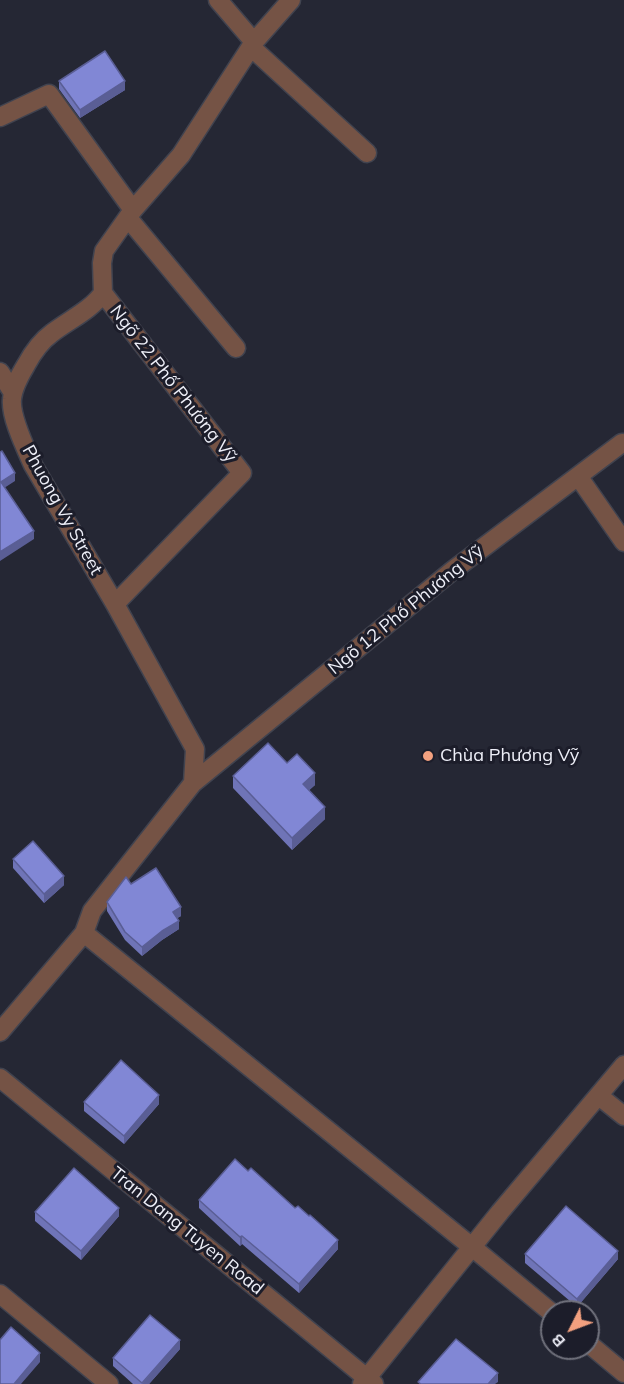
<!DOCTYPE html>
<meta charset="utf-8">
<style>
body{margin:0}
#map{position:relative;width:624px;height:1384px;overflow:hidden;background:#252734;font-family:Mulish,sans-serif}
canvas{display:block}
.north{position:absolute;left:540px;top:1300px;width:60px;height:60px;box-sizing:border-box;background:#1c1d2a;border:2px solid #70717c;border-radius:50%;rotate:228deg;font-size:16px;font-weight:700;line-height:24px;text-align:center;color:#eeeff8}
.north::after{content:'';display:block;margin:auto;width:21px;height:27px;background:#f2a07f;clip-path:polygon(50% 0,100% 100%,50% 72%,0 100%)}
</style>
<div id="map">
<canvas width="624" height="1384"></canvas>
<div class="north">B</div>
</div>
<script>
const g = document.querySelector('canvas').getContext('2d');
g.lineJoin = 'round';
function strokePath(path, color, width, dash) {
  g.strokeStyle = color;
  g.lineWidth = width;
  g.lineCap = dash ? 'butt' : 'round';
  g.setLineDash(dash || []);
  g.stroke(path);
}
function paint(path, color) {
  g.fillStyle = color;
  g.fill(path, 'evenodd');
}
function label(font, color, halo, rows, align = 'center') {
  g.font = font + ' Mulish,sans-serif';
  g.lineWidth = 6;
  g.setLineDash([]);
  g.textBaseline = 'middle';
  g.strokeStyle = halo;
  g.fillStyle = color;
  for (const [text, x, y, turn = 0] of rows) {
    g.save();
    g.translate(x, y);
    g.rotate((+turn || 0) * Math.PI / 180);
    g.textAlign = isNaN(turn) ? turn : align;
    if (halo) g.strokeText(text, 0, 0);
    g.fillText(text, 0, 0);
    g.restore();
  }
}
const minor = new Path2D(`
 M 218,0 L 254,42
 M 251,47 L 367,153
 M 0,117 L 49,94 L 133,210
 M 128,218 L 236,348
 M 103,293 L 242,473 L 115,604
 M 0,372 L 13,393
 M 578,476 L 624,542
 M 193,783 L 452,571 L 622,443
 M 84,933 L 472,1247 L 552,1313
 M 0,1032 L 84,933 L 92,911 L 193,783 L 195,749 L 115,604 L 33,465 C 26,449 10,417 12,399 C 13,387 20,375 26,365 C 33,352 41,341 52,333 C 69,320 91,310 103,293 L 102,263 L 104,251 L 133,210 L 181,155 L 254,42 L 291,0
 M 0,1078 L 374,1384
 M 599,1096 L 624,1116
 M 0,1294 L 109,1384
 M 588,1343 L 624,1373
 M 362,1384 L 500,1212 L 624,1065`);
strokePath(minor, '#41434f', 21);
strokePath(minor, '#755345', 18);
paint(new Path2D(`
 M 59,81 L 125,90 L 80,118 L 59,89 Z
 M 287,763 L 315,785 L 309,790 L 325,819 L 292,850 L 233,788 L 233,776 Z
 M 13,859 L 64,885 L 44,903 L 13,868 Z
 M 131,884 L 181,916 L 177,918 L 179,929 L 162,940 L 142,956 L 125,940 L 107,911 L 107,902 Z
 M 84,1102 L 159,1104 L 124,1144 L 84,1111 Z
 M 199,1200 L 338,1249 L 299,1293 L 242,1244 L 240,1246 L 199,1208 Z
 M 35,1212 L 119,1216 L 81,1260 L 35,1221 Z
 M 525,1254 L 618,1259 L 577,1307 L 525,1263 Z
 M 180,1349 L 149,1384 L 133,1384 L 113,1366 L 113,1358 Z`), '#6f74b7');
paint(new Path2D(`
 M 125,81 L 125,90 L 80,118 L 80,110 Z
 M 15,473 L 15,481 L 1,490 L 1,482 Z
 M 34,531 L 34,539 L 0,561 L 0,552 Z
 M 315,773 L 315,785 L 303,796 L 303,784 Z
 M 325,807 L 325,819 L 292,850 L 292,838 Z
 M 64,876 L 64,885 L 44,903 L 44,894 Z
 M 181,907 L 181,916 L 173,921 L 173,912 Z
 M 179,921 L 179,929 L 162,940 L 142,956 L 142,947 L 162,931 Z
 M 159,1095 L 159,1104 L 124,1144 L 124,1136 Z
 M 119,1208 L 119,1216 L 81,1260 L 81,1251 Z
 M 242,1236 L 242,1244 L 240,1246 L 240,1237 Z
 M 338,1240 L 338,1249 L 299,1293 L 299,1284 Z
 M 618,1251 L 618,1259 L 577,1307 L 577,1299 Z
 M 180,1340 L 180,1349 L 149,1384 L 142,1384 Z
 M 40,1353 L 40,1362 L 21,1384 L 14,1384 Z
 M 498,1373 L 498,1382 L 495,1384 L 488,1384 Z`), '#5a5e95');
const building = new Path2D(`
 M 105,51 L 125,81 L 80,110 L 59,81 Z
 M 2,451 L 15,473 L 1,482 L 34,531 L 0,552 L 0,452 Z
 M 268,743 L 287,763 L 297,754 L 315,773 L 303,784 L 325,807 L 292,838 L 233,776 Z
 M 33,841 L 64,876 L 44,894 L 13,859 Z
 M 156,868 L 181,907 L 173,912 L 179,921 L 162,931 L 142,947 L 125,932 L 107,902 L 126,877 L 131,884 Z
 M 121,1060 L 159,1095 L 124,1136 L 84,1102 Z
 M 235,1159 L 248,1171 L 251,1168 L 295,1208 L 298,1206 L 309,1216 L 310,1215 L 338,1240 L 299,1284 L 242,1236 L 240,1237 L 199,1200 Z
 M 74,1168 L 119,1208 L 81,1251 L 35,1212 Z
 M 566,1206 L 618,1251 L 577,1299 L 525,1254 Z
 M 150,1315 L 180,1340 L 142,1383 L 113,1358 Z
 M 11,1327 L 40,1353 L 14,1384 L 0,1384 L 0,1340 Z
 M 456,1339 L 498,1373 L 488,1384 L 421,1384 L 418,1382 Z`);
paint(building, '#8187d5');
strokePath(building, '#5a5e95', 1.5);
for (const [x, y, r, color] of [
 [428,756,6,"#f2a07f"]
]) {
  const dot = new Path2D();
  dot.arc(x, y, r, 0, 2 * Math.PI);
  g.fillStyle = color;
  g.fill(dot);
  strokePath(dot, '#1c1d2a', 2);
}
label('18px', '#eeeff8', '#1c1d2a', [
 ["Ngõ 22 Phố Phương Vỹ",173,384,52],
 ["Phuong Vy Street",62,510,61],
 ["Ngõ 12 Phố Phương Vỹ",406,610,-39],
 ["Tran Dang Tuyen Road",187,1231,39]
]);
label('18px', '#eeeff8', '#1c1d2a', [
 ["Chùa Phương Vỹ",440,756]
], 'left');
</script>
